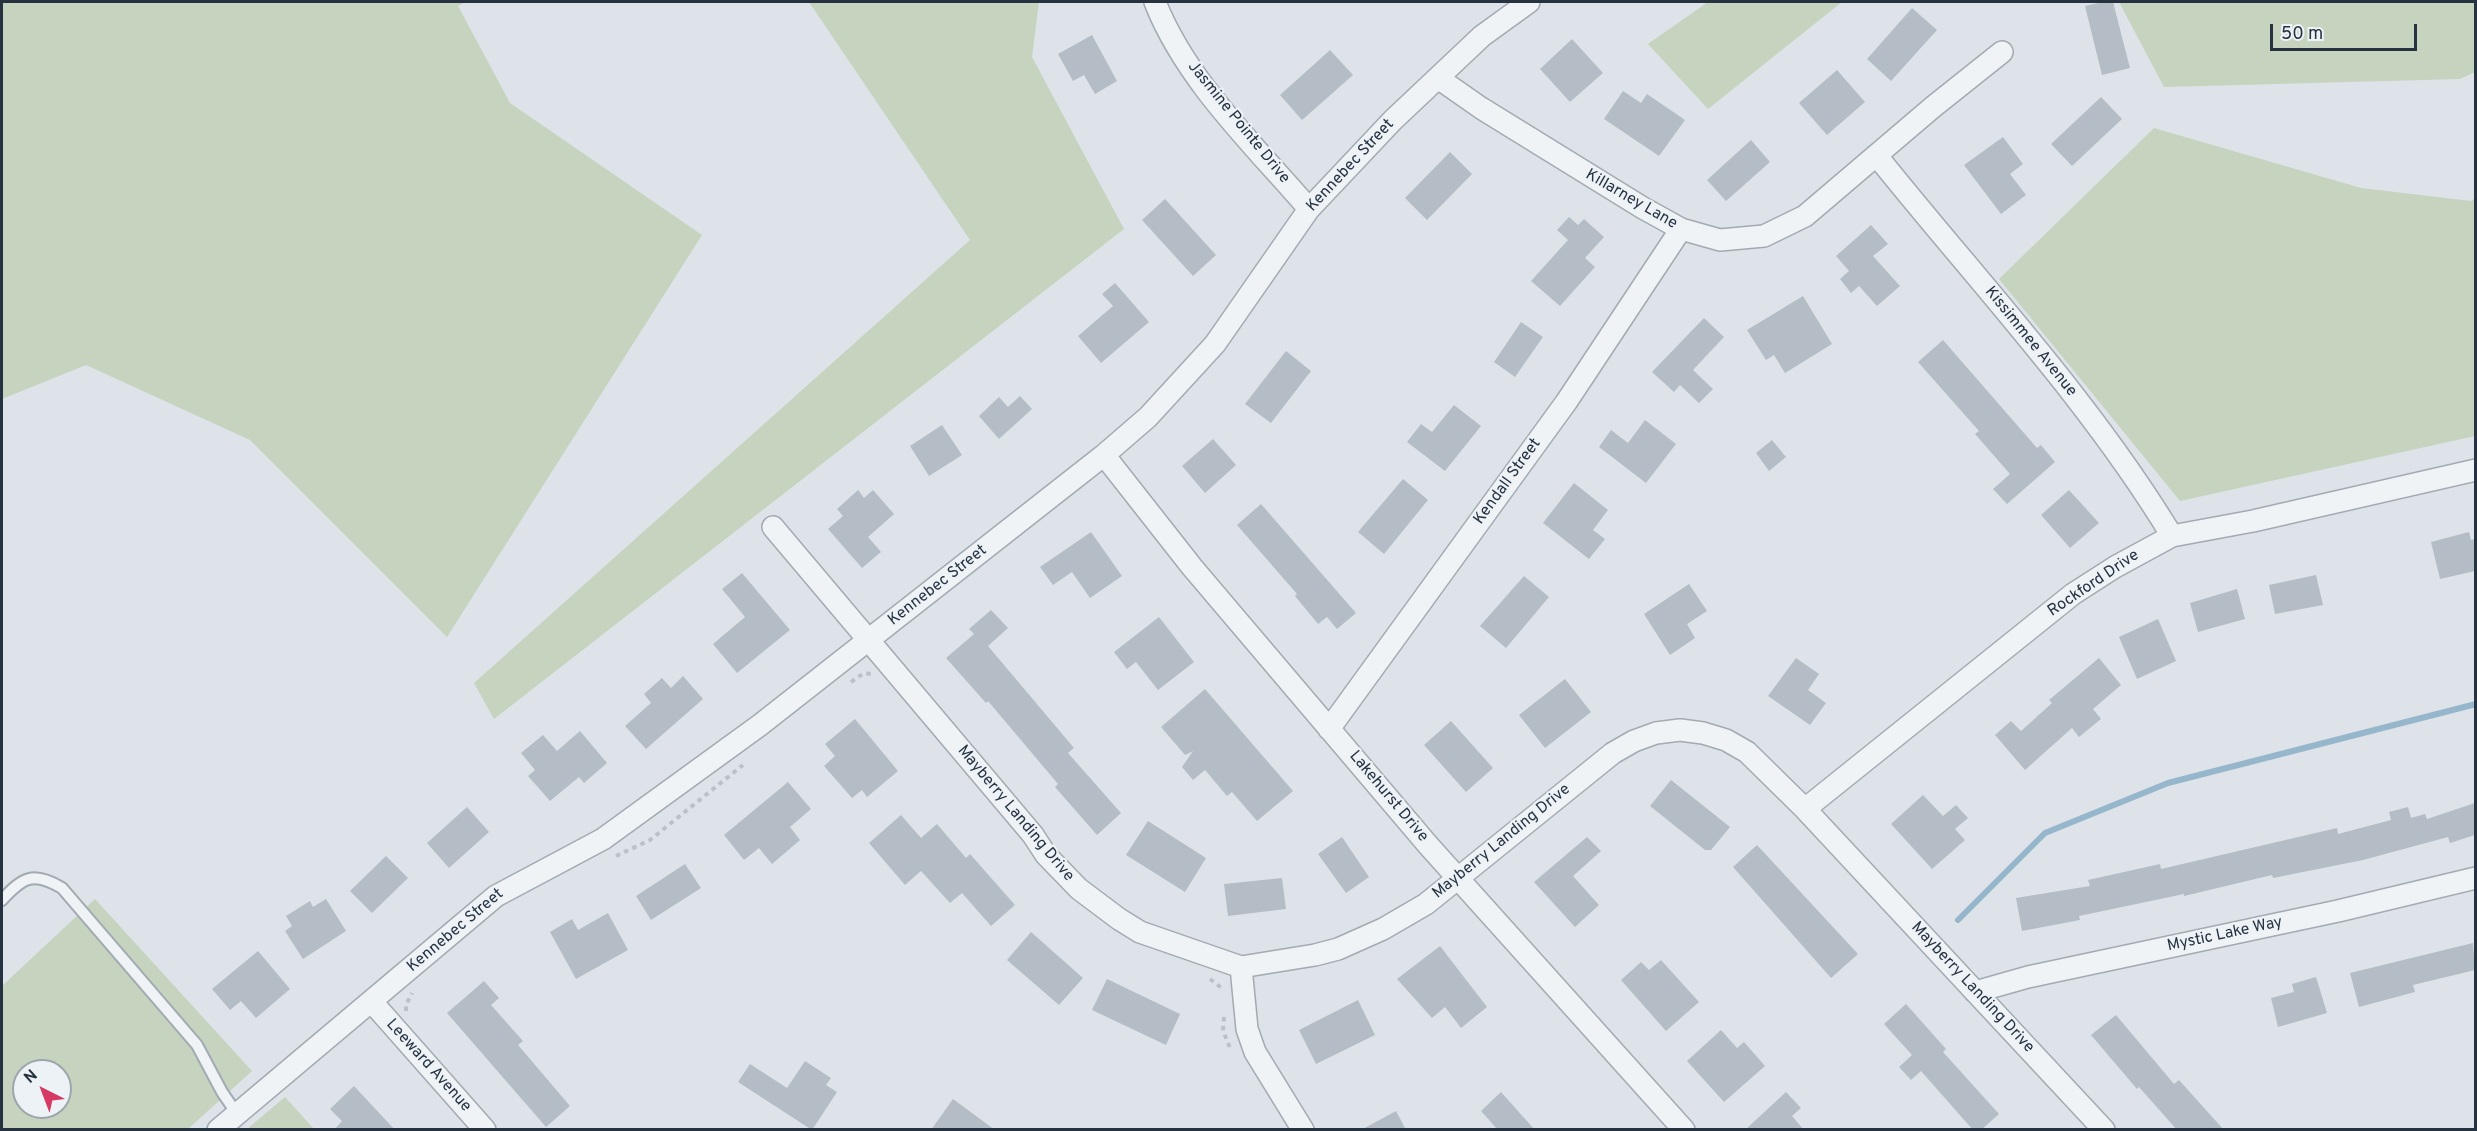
<!DOCTYPE html>
<style>
body{margin:0}
#map{position:relative;width:2477px;height:1131px;overflow:hidden;background:#dde3e8;font-family:Overpass,sans-serif}
canvas{display:block}
.frame{position:absolute;inset:0;border:3px solid #263240;pointer-events:none}
.north{position:absolute;left:12px;top:1059px;width:60px;height:60px;box-sizing:border-box;background:#edf2f6;border:2px solid #9da5ad;border-radius:50%;rotate:318deg;font-size:16px;font-weight:700;line-height:24px;text-align:center;color:#263240}
.north::after{content:'';display:block;margin:auto;width:21px;height:27px;background:#d63963;clip-path:polygon(50% 0,100% 100%,50% 72%,0 100%)}
.scale{position:absolute;left:2270px;top:24px;width:147px;height:27px;box-sizing:border-box;border:3px solid #263240;border-top:0;padding-left:8px;font-size:18px;line-height:21px;white-space:nowrap;color:#263240;-webkit-text-stroke:4px #edf2f6;paint-order:stroke}
</style>
<div id="map">
<canvas width="2477" height="1131"></canvas>
<div class="frame"></div>
<div class="north">N</div>
<div class="scale">50 m</div>
</div>
<script>
const g = document.querySelector('canvas').getContext('2d');
g.lineJoin = 'round';
function paint(path, color) {
  g.fillStyle = color;
  g.fill(path, 'evenodd');
}
function strokePath(path, color, width, dash) {
  g.strokeStyle = color;
  g.lineWidth = width;
  g.lineCap = dash ? 'butt' : 'round';
  g.setLineDash(dash || []);
  g.stroke(path);
}
function label(font, color, halo, rows, align = 'center') {
  g.font = font + ' Overpass,sans-serif';
  g.lineWidth = 4.5;
  g.setLineDash([]);
  g.textBaseline = 'middle';
  g.strokeStyle = halo;
  g.fillStyle = color;
  for (const [text, x, y, turn = 0] of rows) {
    g.save();
    g.translate(x, y);
    g.rotate((+turn || 0) * Math.PI / 180);
    g.textAlign = isNaN(turn) ? turn : align;
    if (halo) g.strokeText(text, 0, 0);
    g.fillText(text, 0, 0);
    g.restore();
  }
}
paint(new Path2D(`
 M 2,2 L 465,2 L 458,6 L 510,103 L 702,235 L 447,637 L 250,440 L 86,365 L 2,399 Z
 M 809,2 L 1039,2 L 1032,57 L 1124,229 L 494,719 L 474,683 L 970,240 Z
 M 1708,2 L 1842,2 L 1708,109 L 1648,44 Z
 M 2119,2 L 2475,2 L 2475,72 L 2460,79 L 2164,87 Z
 M 2154,128 L 2361,188 L 2471,201 L 2475,198 L 2475,436 L 2180,501 L 1999,279 Z
 M 95,899 L 252,1071 L 188,1129 L 2,1130 L 2,986 ZM 24,1071 L 60,1071 L 60,1107 L 24,1107 Z
 M 285,1097 L 314,1129 L 247,1129 Z`), '#c6d3be');
strokePath(new Path2D(`
 M 1958,920 L 2045,833 L 2168,783 L 2476,704`), '#96b6cb', 6);
paint(new Path2D(`
 M 2103,2 L 2113,2 L 2130,68 L 2102,75 L 2085,6 Z
 M 1912,8 L 1937,30 L 1891,81 L 1867,59 Z
 M 1092,35 L 1117,81 L 1095,94 L 1084,75 L 1073,81 L 1058,54 Z
 M 1572,39 L 1603,73 L 1570,102 L 1540,69 Z
 M 1330,50 L 1353,75 L 1302,120 L 1280,95 Z
 M 1837,70 L 1865,102 L 1827,135 L 1799,103 Z
 M 1623,91 L 1641,103 L 1647,94 L 1685,120 L 1659,156 L 1604,119 Z
 M 2101,97 L 2122,119 L 2072,166 L 2051,144 Z
 M 2003,137 L 2023,164 L 2010,174 L 2026,195 L 2001,214 L 1964,165 Z
 M 1751,140 L 1770,162 L 1726,201 L 1707,180 Z
 M 1450,152 L 1472,174 L 1427,220 L 1405,198 Z
 M 1165,199 L 1216,255 L 1193,276 L 1142,220 Z
 M 1569,217 L 1578,225 L 1584,219 L 1604,237 L 1585,258 L 1595,267 L 1560,306 L 1531,281 L 1568,240 L 1557,230 Z
 M 1871,225 L 1888,244 L 1873,256 L 1900,286 L 1877,306 L 1859,286 L 1851,293 L 1840,279 L 1849,271 L 1836,256 Z
 M 1115,283 L 1149,322 L 1101,363 L 1078,336 L 1113,306 L 1102,294 Z
 M 1803,296 L 1832,344 L 1785,373 L 1774,355 L 1766,360 L 1747,330 Z
 M 1704,318 L 1724,337 L 1693,370 L 1713,389 L 1699,403 L 1680,385 L 1674,392 L 1652,372 Z
 M 1521,322 L 1543,337 L 1515,377 L 1494,362 Z
 M 1943,340 L 2037,448 L 2041,445 L 2055,462 L 2007,504 L 1993,489 L 2010,474 L 1975,434 L 1979,431 L 1918,362 Z
 M 1286,351 L 1311,371 L 1271,423 L 1245,404 Z
 M 1020,396 L 1032,409 L 999,439 L 979,416 L 999,397 L 1008,407 Z
 M 1454,405 L 1481,426 L 1445,471 L 1407,442 L 1421,424 L 1432,432 Z
 M 1645,420 L 1676,444 L 1646,483 L 1599,447 L 1611,430 L 1628,443 Z
 M 942,425 L 962,455 L 929,476 L 910,446 Z
 M 1213,439 L 1236,465 L 1205,493 L 1182,466 Z
 M 1772,440 L 1786,457 L 1769,471 L 1756,453 Z
 M 1403,479 L 1428,500 L 1384,554 L 1358,532 Z
 M 1574,483 L 1608,510 L 1593,530 L 1605,539 L 1589,559 L 1543,523 Z
 M 858,490 L 864,498 L 873,490 L 894,514 L 868,537 L 881,552 L 862,568 L 828,529 L 843,516 L 837,509 Z
 M 2069,490 L 2099,523 L 2070,548 L 2041,515 Z
 M 1261,504 L 1356,613 L 1337,629 L 1327,617 L 1318,624 L 1295,596 L 1297,594 L 1237,525 Z
 M 1091,532 L 1122,576 L 1090,598 L 1072,572 L 1053,585 L 1040,567 Z
 M 2469,532 L 2471,540 L 2475,539 L 2475,571 L 2440,579 L 2431,542 Z
 M 742,573 L 790,630 L 737,673 L 713,644 L 745,617 L 722,589 Z
 M 2316,575 L 2323,605 L 2275,614 L 2269,585 Z
 M 1524,576 L 1549,597 L 1506,648 L 1480,626 Z
 M 1689,584 L 1707,611 L 1687,624 L 1695,638 L 1670,655 L 1644,614 Z
 M 2237,589 L 2245,619 L 2198,632 L 2190,603 Z
 M 991,610 L 1008,628 L 988,646 L 1074,748 L 1068,753 L 1121,813 L 1097,835 L 1055,787 L 1058,784 L 988,701 L 986,703 L 946,658 L 974,634 L 969,629 Z
 M 1159,617 L 1194,662 L 1158,690 L 1136,662 L 1127,669 L 1114,652 Z
 M 2158,619 L 2176,661 L 2137,679 L 2119,637 Z
 M 1796,658 L 1819,674 L 1808,690 L 1826,703 L 1810,725 L 1768,696 Z
 M 2099,658 L 2121,685 L 2093,709 L 2101,719 L 2079,737 L 2072,728 L 2025,770 L 1995,735 L 2011,721 L 2021,731 L 2052,703 L 2049,700 Z
 M 683,676 L 703,699 L 646,749 L 625,726 L 651,703 L 644,694 L 662,678 L 671,688 Z
 M 1565,679 L 1591,712 L 1545,748 L 1519,715 Z
 M 1205,689 L 1293,791 L 1257,821 L 1232,792 L 1227,796 L 1205,770 L 1193,780 L 1182,767 L 1193,751 L 1185,755 L 1161,727 Z
 M 855,719 L 898,771 L 867,797 L 862,790 L 852,798 L 824,766 L 835,756 L 825,744 Z
 M 1451,721 L 1493,768 L 1466,792 L 1424,745 Z
 M 580,731 L 607,763 L 584,783 L 579,777 L 550,801 L 528,776 L 535,770 L 521,753 L 543,735 L 557,751 Z
 M 1671,780 L 1730,827 L 1711,850 L 1705,850 L 1650,806 Z
 M 788,782 L 811,809 L 790,827 L 800,840 L 772,864 L 759,848 L 744,860 L 724,835 Z
 M 1923,795 L 1943,816 L 1956,805 L 1968,818 L 1955,829 L 1965,840 L 1932,869 L 1891,824 Z
 M 2475,803 L 2475,835 L 2450,843 L 2448,837 L 2363,860 L 2273,878 L 2272,875 L 2184,896 L 2184,894 L 2079,916 L 2080,920 L 2022,931 L 2016,898 L 2090,886 L 2088,880 L 2160,864 L 2161,869 L 2337,828 L 2338,834 L 2391,820 L 2389,812 L 2408,807 L 2411,818 L 2425,814 L 2427,819 Z
 M 467,807 L 489,832 L 449,868 L 427,843 Z
 M 901,815 L 921,838 L 937,824 L 966,858 L 970,854 L 1015,905 L 991,926 L 962,893 L 950,903 L 921,871 L 905,885 L 869,843 Z
 M 1148,821 L 1206,858 L 1185,892 L 1126,855 Z
 M 1342,837 L 1369,877 L 1346,893 L 1318,854 Z
 M 1587,837 L 1601,851 L 1573,876 L 1599,905 L 1575,927 L 1534,882 Z
 M 1757,845 L 1858,954 L 1831,978 L 1733,867 Z
 M 386,856 L 408,878 L 372,913 L 350,891 Z
 M 685,864 L 701,888 L 651,920 L 636,896 Z
 M 1282,878 L 1286,909 L 1228,916 L 1224,884 Z
 M 326,899 L 346,931 L 303,959 L 285,931 L 292,926 L 286,916 L 310,901 L 313,907 Z
 M 608,913 L 628,950 L 576,979 L 550,932 L 572,919 L 578,930 Z
 M 1031,932 L 1083,978 L 1059,1005 L 1007,960 Z
 M 2473,943 L 2475,970 L 2413,985 L 2415,992 L 2359,1007 L 2350,973 Z
 M 1440,946 L 1487,1007 L 1461,1028 L 1445,1007 L 1432,1018 L 1397,979 Z
 M 258,951 L 290,989 L 256,1018 L 241,1001 L 230,1010 L 212,989 Z
 M 1661,960 L 1699,1002 L 1666,1031 L 1621,980 L 1641,962 L 1649,970 Z
 M 2316,977 L 2327,1013 L 2278,1027 L 2271,998 L 2294,992 L 2292,984 Z
 M 1107,979 L 1180,1014 L 1166,1045 L 1092,1010 Z
 M 484,981 L 499,998 L 491,1005 L 523,1041 L 518,1045 L 570,1106 L 546,1127 L 447,1013 Z
 M 1358,1000 L 1375,1035 L 1316,1064 L 1299,1030 Z
 M 1906,1004 L 1946,1049 L 1943,1052 L 1999,1114 L 1981,1130 L 1973,1130 L 1921,1071 L 1911,1080 L 1899,1067 L 1912,1055 L 1884,1024 Z
 M 2116,1015 L 2174,1084 L 2179,1080 L 2224,1130 L 2177,1130 L 2139,1087 L 2137,1089 L 2091,1035 Z
 M 1721,1030 L 1737,1048 L 1744,1042 L 1765,1066 L 1724,1102 L 1687,1061 Z
 M 805,1061 L 831,1078 L 826,1085 L 837,1092 L 812,1130 L 738,1082 L 750,1064 L 787,1088 Z
 M 354,1086 L 395,1130 L 334,1130 L 342,1121 L 330,1109 Z
 M 1501,1092 L 1535,1130 L 1498,1130 L 1481,1111 Z
 M 1786,1092 L 1801,1108 L 1792,1116 L 1804,1130 L 1745,1130 Z
 M 953,1099 L 995,1130 L 931,1130 Z
 M 1396,1111 L 1406,1130 L 1361,1130 Z`), '#b4bdc5');
const lane = new Path2D(`
 M 2,900 C 23,877 33,871 62,888 L 197,1045 L 222,1092 L 237,1114`);
const street = new Path2D(`
 M 1155,2 C 1186,81 1254,145 1309,209
 M 1438,78 L 1481,108 L 1643,208 L 1681,229 L 1720,240 L 1764,236 L 1805,216 L 1933,107 L 2002,52
 M 1877,156 C 1977,281 2089,399 2172,536
 M 1104,455 L 1192,567 L 1428,845 L 1684,1130
 M 773,527 L 1033,835 L 1046,855 L 1079,889 L 1119,919 L 1140,932 L 1241,967 L 1315,955 L 1338,949 L 1383,929 L 1426,904 L 1613,753 L 1634,741 L 1656,733 L 1680,730 L 1703,733 L 1726,740 L 1747,752 L 1805,809 L 2104,1130
 M 1329,729 L 1567,401 L 1681,229
 M 1805,809 L 2073,594 L 2115,567 L 2172,536 L 2253,521 L 2476,470
 M 1241,967 L 1247,1029 L 1255,1052 L 1303,1130
 M 1975,992 L 2028,977 L 2338,911 L 2476,878
 M 372,1002 L 485,1130
 M 218,1130 L 496,896 L 603,839 L 760,725 L 1104,455 L 1148,417 L 1215,344 L 1309,209 L 1393,120 L 1482,36 L 1529,2`);
strokePath(lane, '#a2aab2', 14);
strokePath(street, '#a2aab2', 24);
strokePath(new Path2D(`
 M 851,682 L 864,673 L 871,674
 M 616,856 L 650,840 L 743,765
 M 1210,979 L 1223,989
 M 406,1011 L 406,1005 L 412,993
 M 1224,1017 L 1223,1031 L 1231,1050`), '#bbc1c7', 4, [4.5, 4.5]);
strokePath(lane, '#f0f3f6', 10);
strokePath(street, '#f0f3f6', 21);
label('16px', '#263240', '#edf2f6', [
 ["Jasmine Pointe Drive",1238,123,51],
 ["Kennebec Street",1351,166,-47],
 ["Killarney Lane",1631,200,30],
 ["Kissimmee Avenue",2030,342,51],
 ["Kendall Street",1508,482,-54],
 ["Rockford Drive",2094,584,-34],
 ["Kennebec Street",938,586,-38],
 ["Lakehurst Drive",1388,797,50],
 ["Mayberry Landing Drive",1015,814,50],
 ["Mayberry Landing Drive",1502,842,-39],
 ["Kennebec Street",456,931,-40],
 ["Mystic Lake Way",2225,935,-12],
 ["Mayberry Landing Drive",1972,988,47],
 ["Leeward Avenue",428,1066,48]
]);
</script>
